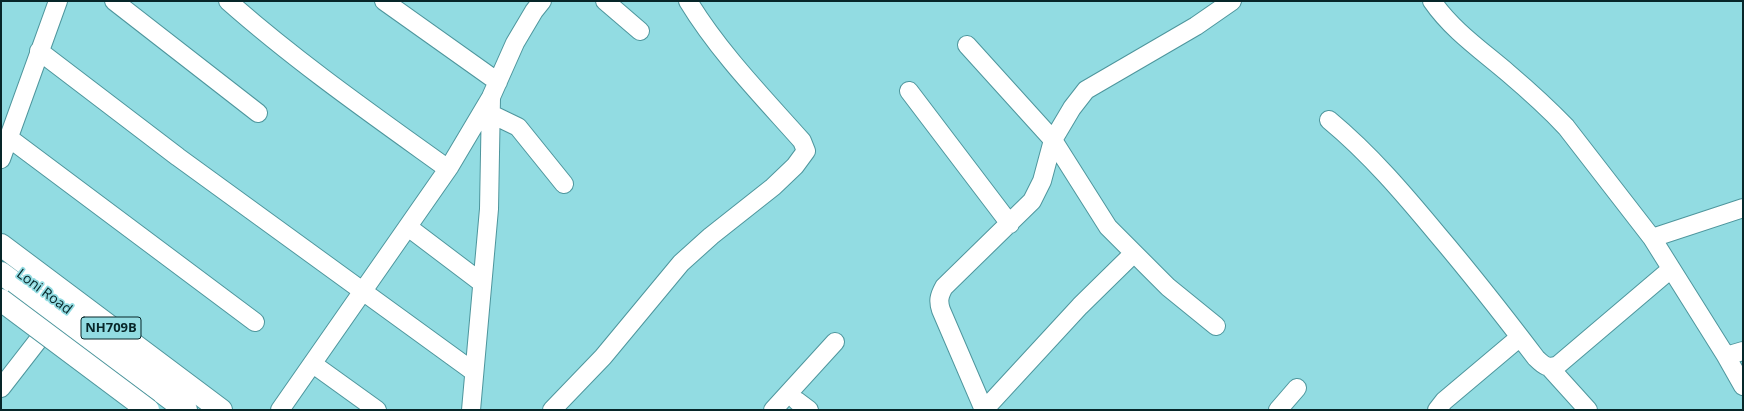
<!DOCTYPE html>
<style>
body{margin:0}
#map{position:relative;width:1744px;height:411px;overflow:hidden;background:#92dce2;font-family:"Open Sans",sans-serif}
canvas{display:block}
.frame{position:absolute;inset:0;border:2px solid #072629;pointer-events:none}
</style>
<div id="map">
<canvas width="1744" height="411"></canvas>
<div class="frame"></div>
</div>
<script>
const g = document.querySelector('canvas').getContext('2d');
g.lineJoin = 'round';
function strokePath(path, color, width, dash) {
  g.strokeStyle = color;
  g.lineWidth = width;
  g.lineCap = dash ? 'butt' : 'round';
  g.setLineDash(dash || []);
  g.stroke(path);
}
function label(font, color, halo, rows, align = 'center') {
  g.font = font + ' "Open Sans",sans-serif';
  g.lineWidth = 3.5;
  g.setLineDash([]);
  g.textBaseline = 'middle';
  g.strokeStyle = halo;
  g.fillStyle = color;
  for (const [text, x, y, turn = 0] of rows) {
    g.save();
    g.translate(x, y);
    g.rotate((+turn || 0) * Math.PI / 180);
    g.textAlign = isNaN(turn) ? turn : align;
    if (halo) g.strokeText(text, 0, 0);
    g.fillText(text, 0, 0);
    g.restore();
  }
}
const minor = new Path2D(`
 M 114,1 L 258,113
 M 228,1 C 297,62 373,115 448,169
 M 384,1 L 498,82
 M 605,1 L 640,31
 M 1432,1 C 1452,30 1481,50 1508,73 C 1528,90 1548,108 1566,127 L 1652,238 L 1726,356 L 1743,386
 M 967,45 L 1053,140 L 1108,227 L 1168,287 L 1216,326
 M 39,51 L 178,157 L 474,372
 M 909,91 L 1010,224
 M 491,114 L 518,127 L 564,184
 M 1329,120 C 1370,154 1404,194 1438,235 C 1472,275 1504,316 1536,358 C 1544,366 1548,369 1558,365 L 1671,269
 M 9,138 L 255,322
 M 1,159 L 58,1
 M 408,227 L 482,283
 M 1652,238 L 1743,208
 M 1134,253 L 1080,306 L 984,410 L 941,310 C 938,301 939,296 944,287 L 1032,201 L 1042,181 L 1053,140 L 1072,108 L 1086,90 L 1196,26 L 1232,1
 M 1726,356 L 1743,351
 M 313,364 L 377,410
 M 1550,368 L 1588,410
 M 1,388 L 53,321
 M 797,401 L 809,410
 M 280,410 L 450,166 L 491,97 L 515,43 L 534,11 L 542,1
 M 471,410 L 489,209 L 491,98
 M 552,410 L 603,357 L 681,263 L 711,236 L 773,187 L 795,166 L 806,151 L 802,141 C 762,96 719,52 688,1
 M 773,410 L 835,342
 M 1278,410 L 1297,388
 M 1437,410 L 1444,401 L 1520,337`);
const highway = new Path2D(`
 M 1,245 L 221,410
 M 1,273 L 186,410`);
strokePath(minor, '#4e969d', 20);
strokePath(highway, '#4e969d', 24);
strokePath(minor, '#fff', 18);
strokePath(highway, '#fff', 22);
const highwayBridge = new Path2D(`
 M 1,300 L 148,410`);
strokePath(highwayBridge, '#4e969d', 24, []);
strokePath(highwayBridge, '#fff', 22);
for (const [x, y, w] of [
 [111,328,60]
]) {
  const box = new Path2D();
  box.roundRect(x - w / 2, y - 11, w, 22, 3);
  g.fillStyle = '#92dce2';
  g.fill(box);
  strokePath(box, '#072629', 1);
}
label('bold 13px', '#072629', null, [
 ["NH709B",111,328]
]);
label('14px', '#072629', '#92dce2', [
 ["Loni Road",44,292,37]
]);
</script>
